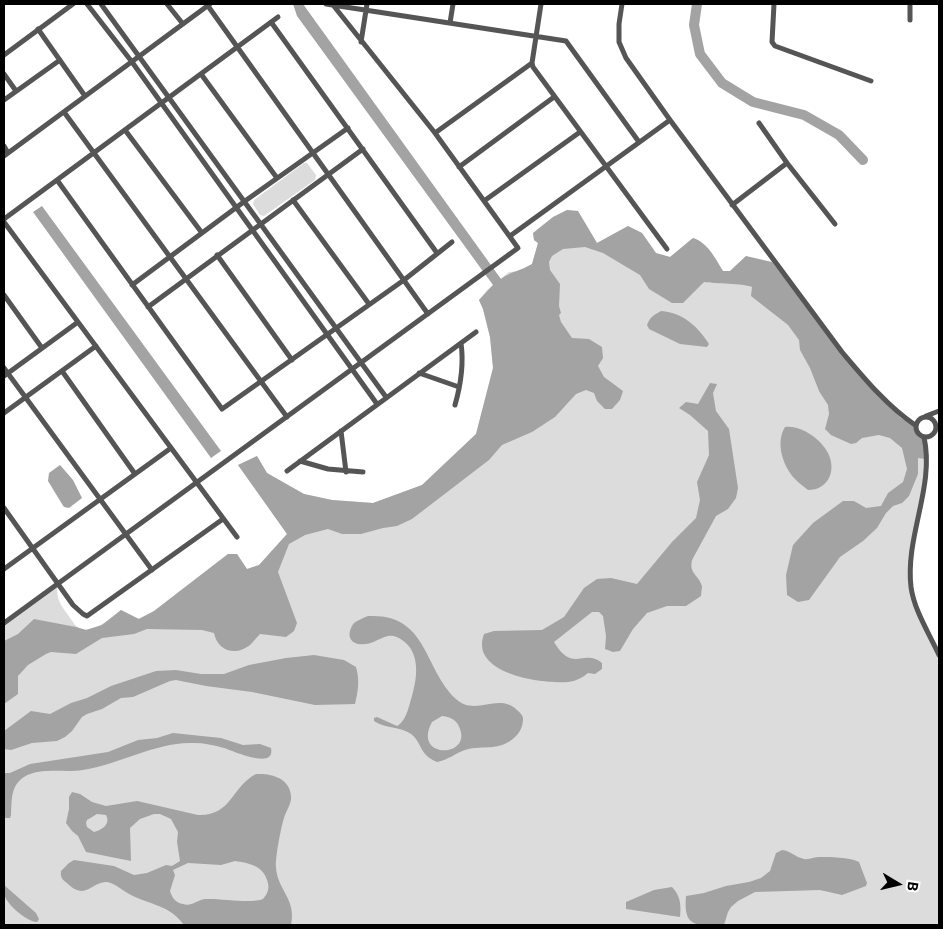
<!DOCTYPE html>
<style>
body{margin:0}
#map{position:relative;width:943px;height:929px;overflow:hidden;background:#fff;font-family:Inter,sans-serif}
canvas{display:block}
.frame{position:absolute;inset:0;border:5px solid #000;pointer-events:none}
.north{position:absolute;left:873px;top:859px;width:50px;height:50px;-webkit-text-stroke:4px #fff;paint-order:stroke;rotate:99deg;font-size:14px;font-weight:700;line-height:20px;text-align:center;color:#000}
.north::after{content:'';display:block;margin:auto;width:18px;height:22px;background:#000;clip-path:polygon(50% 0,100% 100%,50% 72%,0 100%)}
</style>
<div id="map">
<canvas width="943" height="929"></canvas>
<div class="frame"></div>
<div class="north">B</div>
</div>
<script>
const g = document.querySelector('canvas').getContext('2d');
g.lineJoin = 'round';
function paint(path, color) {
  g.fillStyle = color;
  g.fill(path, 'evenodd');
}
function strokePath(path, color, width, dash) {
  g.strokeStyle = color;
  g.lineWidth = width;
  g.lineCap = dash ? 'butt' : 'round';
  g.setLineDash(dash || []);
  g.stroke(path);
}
paint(new Path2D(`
 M 304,163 L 307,163 L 316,175 L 315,180 L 264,216 L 260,215 L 253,204 L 254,200 Z
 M 567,210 L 578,211 L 597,243 L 628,226 L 642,233 L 656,253 L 670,257 L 693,238 C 708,243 715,258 723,271 L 730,271 L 746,256 L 865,381 L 901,418 L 914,426 C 914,432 916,436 923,438 L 925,448 L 924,476 L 910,557 L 915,607 L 939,659 L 939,925 L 4,925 L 4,625 L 57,586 C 57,600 60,604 68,615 C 70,618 73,622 75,625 C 89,638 110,619 121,610 L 138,619 L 154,611 L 228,554 L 237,554 L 247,569 L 259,565 L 287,534 L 238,465 L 257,456 L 267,473 L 304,494 L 332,500 L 373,503 L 422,485 L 476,434 L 493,368 L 490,337 L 483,309 L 479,300 L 487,290 L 509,272 L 522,271 L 532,264 L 538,243 L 534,240 L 533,233 L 553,217 Z`), '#dcdcdc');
paint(new Path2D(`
 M 293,4 L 303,4 L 501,279 C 512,271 520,271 532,264 L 538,243 L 534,240 L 533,233 L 553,217 L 567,210 L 578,211 L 597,243 L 628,226 L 642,233 L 656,253 L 670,257 L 693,238 C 708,243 715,258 723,271 L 730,271 L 746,256 L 772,262 L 865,381 L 901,418 L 914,426 C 914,432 916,436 923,438 L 925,459 L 918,458 L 918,474 L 909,496 L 902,503 L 893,506 L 886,513 L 877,528 L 863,541 L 840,557 L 809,600 L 798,602 L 787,595 L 786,575 L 793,545 L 813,523 L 843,501 L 854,501 L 866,508 L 881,506 L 888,493 L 903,482 L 907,469 L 902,448 L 890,438 L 879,435 L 862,438 L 856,443 L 851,444 L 831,435 L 825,429 L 829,414 L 828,405 L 819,391 L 810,368 L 800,350 L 799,340 L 788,325 L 751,296 L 752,287 C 742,283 716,284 704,282 L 683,303 L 672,303 L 649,289 L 640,275 L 603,253 L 585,247 L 563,249 L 552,256 L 549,262 L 550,270 L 560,284 L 559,306 L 561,313 L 559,315 L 561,322 L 572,338 L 589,339 L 602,347 L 603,358 L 598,366 L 604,377 L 623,391 L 620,400 L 612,409 L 605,409 L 597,401 L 594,393 L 586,390 L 576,394 L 555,417 L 532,432 L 502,445 L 489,460 L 412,519 L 397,526 L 383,528 L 361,534 L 342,534 L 328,529 L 305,535 L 289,544 L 278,572 L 297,623 L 294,631 L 286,637 L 260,634 C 257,637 254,641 251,644 C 238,656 218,653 214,633 L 202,630 L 147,629 L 134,634 L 102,638 L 76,654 L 51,652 L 46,654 L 28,665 L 18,676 L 18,694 L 4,704 L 4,641 L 18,634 L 34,619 L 76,627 L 86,630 L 102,625 L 121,610 L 139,619 L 154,611 L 228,554 L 237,554 L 247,569 L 259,565 L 287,534 L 238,465 L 257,456 L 267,473 L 304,494 L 332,500 L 373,503 L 422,485 L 476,434 L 493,368 L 490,337 L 483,309 L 479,300 L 493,285 L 297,16 Z
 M 42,206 L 221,451 L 211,458 L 33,212 Z
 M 661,311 C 684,313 698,327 709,344 L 707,347 L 680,344 L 649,329 L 647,325 C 650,317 654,315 661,311 Z
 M 710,383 L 717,384 L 713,393 L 716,411 L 729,429 L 738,488 L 736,498 L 728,509 L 716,516 L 692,560 C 689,574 698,574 702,586 L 701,596 L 686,606 L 667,606 L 647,613 L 633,629 L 620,651 L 613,652 L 605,649 L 606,636 L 603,616 L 599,612 L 592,612 L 554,642 C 573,674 583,648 602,663 L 602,669 L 595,674 L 588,673 C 582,678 576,681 568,682 C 542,684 469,674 484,634 L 494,631 L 542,630 L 564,617 L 584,588 L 597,579 L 611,578 L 637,584 L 672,542 L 696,518 L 700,500 L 697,482 L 709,455 L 708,431 L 690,415 L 679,408 L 686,402 L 698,404 Z
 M 785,427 C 801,425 821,439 828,453 C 837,471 828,490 808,490 C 804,487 799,483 796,480 C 783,467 775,443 785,427 Z
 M 60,465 L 73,480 L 82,498 L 69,508 L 64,507 L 62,504 L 48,481 L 49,473 Z
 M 368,616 C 428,613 423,668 456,699 C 475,717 498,692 517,710 C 520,713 523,715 523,719 C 523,726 520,732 516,736 C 499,753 484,744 465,750 C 456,753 448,760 437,762 C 419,755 422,742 411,734 C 400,726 385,729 374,721 L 374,718 L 377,717 L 397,726 C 407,721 410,702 413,692 C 418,674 419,651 402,640 C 398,637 393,635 388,636 C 377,639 370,646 358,644 C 347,641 348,631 354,623 C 358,620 363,618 368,616 ZM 442,716 C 451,717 457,720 460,729 C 471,758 412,759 432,722 Z
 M 314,655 L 344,660 L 356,667 C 360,681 358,691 355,704 L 315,705 L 252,692 L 206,686 L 176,680 L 170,681 L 133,697 L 121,698 L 102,709 L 87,714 L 82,717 L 72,731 L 65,737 L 57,741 L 32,743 L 11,750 L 4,749 L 4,731 L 31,711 L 50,714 L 71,703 L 87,698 L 111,686 L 156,671 L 176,670 L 201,674 L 224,674 L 249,665 L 286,658 Z
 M 173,733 L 221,738 L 243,745 L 260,744 L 271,748 C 276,771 231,750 224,748 C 214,745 204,743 194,743 C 158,741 120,764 83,770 C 65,773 40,767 24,777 C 10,786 12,801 11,815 L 10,818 L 4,818 L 4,773 L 10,773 L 30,764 L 108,752 L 138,740 L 157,738 Z
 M 256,774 C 271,773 290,778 291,796 C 292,803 286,811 284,818 C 281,827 275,859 276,867 C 277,890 297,899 291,925 L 184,925 C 170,905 150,905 131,895 C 123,891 115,883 107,882 C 92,881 86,901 68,884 C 63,880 60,878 61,871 L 69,863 L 74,860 L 114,866 L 134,875 L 147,873 L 166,865 L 172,866 L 180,861 L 177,842 L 178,832 L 171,819 L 160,814 L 154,814 L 140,819 L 130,828 L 131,861 L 86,852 L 78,836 L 72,831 L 66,823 L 69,809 L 69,797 L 72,792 L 80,794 L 92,802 L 106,806 L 137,801 L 198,815 C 232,816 231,787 256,774 ZM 97,814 L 106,815 C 111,824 102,830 94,832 L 87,827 L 86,823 L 87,820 ZM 235,861 C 249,863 263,866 267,880 C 270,888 268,893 263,899 C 251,904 220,898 205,899 C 197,900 191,907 183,904 C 176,903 172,898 170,891 L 175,875 L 173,870 L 188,863 L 221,865 Z
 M 782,850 C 791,851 795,857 804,859 C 809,860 814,857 820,857 C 831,857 848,857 859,862 L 867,883 L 866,886 L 842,895 L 820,890 L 755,892 L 738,901 L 731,907 L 728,912 L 724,925 C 697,925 683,929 686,896 L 704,893 L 726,886 L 749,882 L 761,878 L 770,871 L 776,853 Z
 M 4,885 L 36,913 L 39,919 L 37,922 C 27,922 6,904 4,894 C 3,891 4,888 4,885 Z
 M 672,887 C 681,896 681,906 680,917 L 626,909 L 626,902 L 654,890 Z`), '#a3a3a3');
strokePath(new Path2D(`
 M 697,4 L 694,25 L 700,54 L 722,83 L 753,102 L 804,115 L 839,135 L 863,160`), '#a3a3a3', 10);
strokePath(new Path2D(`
 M 87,4 L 132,62 L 377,404
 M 101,4 L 386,397
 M 167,4 L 183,24
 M 326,4 L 566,41 L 639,142
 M 541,4 L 532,63 L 533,67 L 667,249
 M 622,4 L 619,24 L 619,42 L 626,58 L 670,120 L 842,352 C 864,378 887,406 915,425
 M 774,4 L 772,42 L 775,46 L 871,81
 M 208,6 L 428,314
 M 910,20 L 910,4
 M 271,22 L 437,253
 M 450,23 L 453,4
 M 38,29 L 85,96
 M 361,42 L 367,4
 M 4,55 L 73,4
 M 4,74 L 16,91
 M 201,74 L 277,178
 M 4,100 L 60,60
 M 64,112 L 287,417
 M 759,123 L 787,163 L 835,224
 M 125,130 L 202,233
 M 435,133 L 532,63
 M 4,146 L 8,153
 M 4,156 L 210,4
 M 459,167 L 554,97
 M 57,180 L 222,409 L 404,280 L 452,242
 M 293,200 L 369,304
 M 484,201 L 580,132
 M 732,205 L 787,163
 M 4,219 L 278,17
 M 4,222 L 237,537
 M 510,236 L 670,120
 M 217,255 L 292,360
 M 132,285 L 245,201 L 348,128
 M 4,295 L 42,348
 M 148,307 L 363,149
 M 4,368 L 152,570
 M 62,371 L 135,474
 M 419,373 L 459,387
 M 4,376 L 78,322
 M 455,405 C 461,384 464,364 461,343
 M 4,413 L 96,346
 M 926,416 L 939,411
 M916 427a10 10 0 1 1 20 0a10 10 0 1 1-20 0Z
 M 341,431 L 346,472
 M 924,437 C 935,487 905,536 911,587 C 914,610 929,633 939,655
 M 300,461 L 328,469 L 363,472
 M 287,471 L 476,332
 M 4,508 L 73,605 L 83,614 L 87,616 L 223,519
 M 4,569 L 171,448
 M 4,623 L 518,248 L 435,133 L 333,5`), '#555', 5);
</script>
